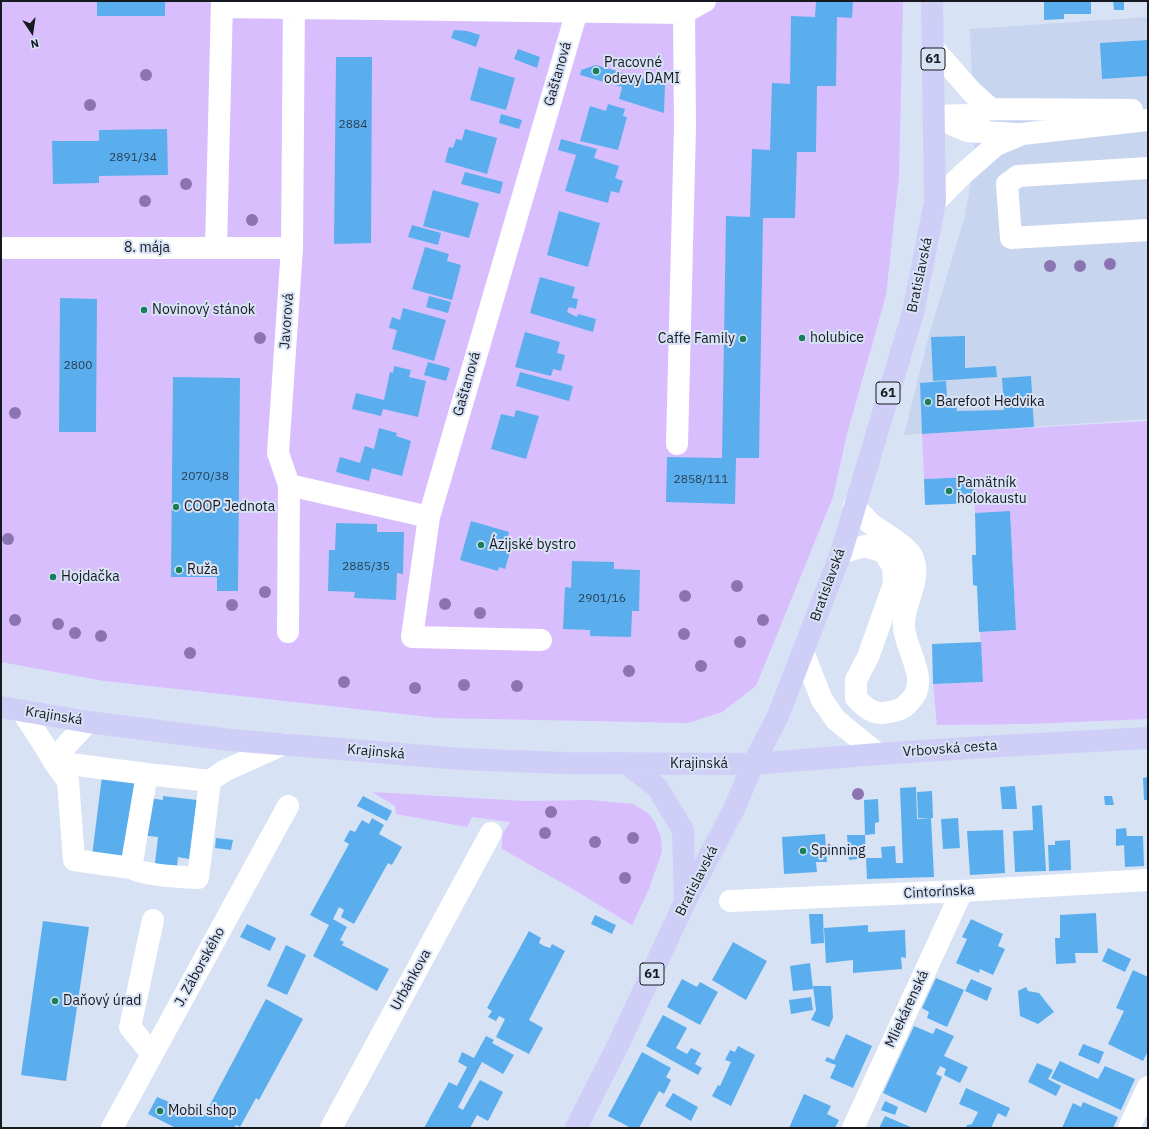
<!DOCTYPE html>
<meta charset="utf-8">
<style>
body{margin:0}
#map{position:relative;width:1149px;height:1129px;overflow:hidden;background:#d8e2f5;font-family:"IBM Plex Sans",sans-serif}
canvas{display:block}
.frame{position:absolute;inset:0;border:2px solid #161920;pointer-events:none}
.north{position:absolute;left:12px;top:12px;width:40px;height:40px;-webkit-text-stroke:3px #d8e2f5;paint-order:stroke;rotate:167deg;font-size:11px;font-weight:700;line-height:16px;text-align:center;color:#161920}
.north::after{content:'';display:block;margin:auto;width:14px;height:18px;background:#161920;clip-path:polygon(50% 0,100% 100%,50% 72%,0 100%)}
</style>
<div id="map">
<canvas width="1149" height="1129"></canvas>
<div class="frame"></div>
<div class="north">N</div>
</div>
<script>
const g = document.querySelector('canvas').getContext('2d');
g.lineJoin = 'round';
function paint(path, color) {
  g.fillStyle = color;
  g.fill(path, 'evenodd');
}
function strokePath(path, color, width, dash) {
  g.strokeStyle = color;
  g.lineWidth = width;
  g.lineCap = dash ? 'butt' : 'round';
  g.setLineDash(dash || []);
  g.stroke(path);
}
function label(font, color, halo, rows, align = 'center') {
  g.font = font + ' "IBM Plex Sans",sans-serif';
  g.lineWidth = 4;
  g.setLineDash([]);
  g.textBaseline = 'middle';
  g.strokeStyle = halo;
  g.fillStyle = color;
  for (const [text, x, y, turn = 0] of rows) {
    g.save();
    g.translate(x, y);
    g.rotate((+turn || 0) * Math.PI / 180);
    g.textAlign = isNaN(turn) ? turn : align;
    if (halo) g.strokeText(text, 0, 0);
    g.fillText(text, 0, 0);
    g.restore();
  }
}
paint(new Path2D(`
 M 1148,17 L 1148,419 L 904,435 L 929,335 L 965,216 L 975,158 L 970,29 Z`), '#c8d5ef');
paint(new Path2D(`
 M 1,1 L 903,1 L 899,176 L 886,295 L 847,434 L 833,497 L 756,686 L 722,712 L 688,723 L 438,718 L 104,681 L 1,662 Z
 M 1148,421 L 1148,719 L 1030,724 L 937,725 L 933,684 L 983,682 L 980,632 L 1016,630 L 1010,512 L 975,513 L 973,477 L 924,479 L 922,434 Z
 M 372,792 L 525,801 L 590,800 L 633,804 L 648,813 L 655,822 L 661,837 L 662,852 L 649,889 L 632,925 L 571,888 L 502,849 L 502,835 L 510,822 L 472,817 L 467,827 L 396,814 L 395,806 Z`), '#d9befe');
paint(new Path2D(`
 M 97,1 L 165,1 L 165,16 L 97,16 Z
 M 816,1 L 853,1 L 852,18 L 837,17 L 836,86 L 817,86 L 816,152 L 797,152 L 795,218 L 763,218 L 759,458 L 736,458 L 735,504 L 666,502 L 667,457 L 722,458 L 726,216 L 750,217 L 752,149 L 770,150 L 772,83 L 790,84 L 791,16 L 815,17 Z
 M 1044,1 L 1091,1 L 1091,14 L 1064,14 L 1064,19 L 1044,20 Z
 M 1113,1 L 1124,1 L 1124,10 L 1114,10 Z
 M 454,30 L 467,31 L 480,35 L 476,47 L 451,38 Z
 M 1148,40 L 1148,76 L 1102,79 L 1100,43 Z
 M 518,49 L 540,57 L 537,68 L 514,59 Z
 M 336,57 L 372,57 L 371,243 L 334,244 Z
 M 596,65 L 665,85 L 664,113 L 619,99 L 622,87 L 580,75 L 581,70 Z
 M 479,67 L 515,78 L 506,110 L 470,100 Z
 M 608,104 L 625,109 L 623,116 L 627,117 L 618,150 L 580,141 L 590,106 L 606,111 Z
 M 501,114 L 522,120 L 519,129 L 499,123 Z
 M 167,129 L 168,175 L 99,176 L 99,183 L 53,184 L 52,141 L 99,141 L 99,130 Z
 M 465,129 L 497,138 L 487,174 L 445,162 L 449,147 L 453,148 L 456,139 L 462,140 Z
 M 561,139 L 597,149 L 594,158 L 619,166 L 615,178 L 623,181 L 619,193 L 611,191 L 608,203 L 565,191 L 576,155 L 558,150 Z
 M 465,172 L 503,182 L 500,194 L 461,184 Z
 M 433,190 L 479,203 L 469,238 L 423,226 Z
 M 559,211 L 600,223 L 588,267 L 547,255 Z
 M 412,225 L 441,233 L 438,245 L 408,237 Z
 M 425,247 L 449,254 L 447,261 L 461,265 L 452,300 L 412,289 Z
 M 540,277 L 575,287 L 572,298 L 578,299 L 576,309 L 569,307 L 567,312 L 577,317 L 578,314 L 596,319 L 593,332 L 530,313 Z
 M 429,296 L 451,302 L 448,313 L 426,307 Z
 M 60,298 L 97,299 L 96,432 L 59,432 Z
 M 403,308 L 446,320 L 434,361 L 392,349 L 397,330 L 389,328 L 392,317 L 400,320 Z
 M 525,332 L 560,342 L 557,353 L 565,355 L 561,371 L 553,369 L 551,376 L 515,367 Z
 M 965,336 L 965,368 L 996,366 L 997,377 L 933,381 L 931,337 Z
 M 428,362 L 450,368 L 446,381 L 424,375 Z
 M 394,366 L 411,370 L 409,377 L 426,381 L 418,417 L 383,409 L 381,416 L 352,409 L 356,393 L 384,400 L 390,372 L 393,373 Z
 M 520,372 L 573,386 L 569,401 L 516,386 Z
 M 1031,376 L 1034,427 L 922,434 L 920,383 L 946,381 L 947,398 L 951,399 L 956,404 L 957,411 L 1004,410 L 1002,378 Z
 M 173,377 L 240,378 L 238,591 L 217,591 L 217,577 L 171,577 Z
 M 516,410 L 539,416 L 526,459 L 491,449 L 501,414 L 514,417 Z
 M 379,428 L 397,433 L 396,436 L 411,441 L 402,476 L 372,468 L 369,481 L 336,472 L 340,457 L 360,463 L 365,446 L 374,449 Z
 M 973,477 L 975,503 L 925,505 L 924,479 Z
 M 1010,511 L 1016,630 L 979,632 L 977,586 L 973,585 L 972,555 L 976,555 L 975,513 Z
 M 471,521 L 509,532 L 504,550 L 510,552 L 505,569 L 499,567 L 498,571 L 460,560 Z
 M 336,523 L 377,524 L 377,532 L 404,532 L 403,574 L 397,573 L 396,600 L 354,598 L 355,592 L 328,591 L 329,550 L 335,550 Z
 M 572,561 L 614,562 L 614,569 L 640,570 L 639,611 L 632,611 L 631,637 L 590,636 L 590,630 L 563,629 L 565,587 L 571,588 Z
 M 981,642 L 983,682 L 933,684 L 932,644 Z
 M 102,776 L 137,780 L 135,796 L 163,800 L 163,796 L 197,800 L 189,859 L 178,857 L 175,886 L 155,863 L 158,837 L 131,834 L 127,860 L 92,856 Z
 M 1148,777 L 1148,800 L 1144,800 L 1143,778 Z
 M 1015,786 L 1017,809 L 1002,809 L 1000,787 Z
 M 916,787 L 917,819 L 931,818 L 934,877 L 867,879 L 866,858 L 882,858 L 881,847 L 895,846 L 896,863 L 903,863 L 900,788 Z
 M 932,791 L 933,818 L 918,818 L 917,792 Z
 M 363,796 L 392,811 L 387,821 L 357,806 Z
 M 1104,796 L 1112,796 L 1114,805 L 1105,805 Z
 M 878,799 L 879,822 L 875,823 L 875,834 L 865,835 L 864,800 Z
 M 1042,805 L 1046,871 L 1015,872 L 1013,831 L 1033,830 L 1032,806 Z
 M 372,818 L 384,825 L 379,834 L 402,847 L 392,865 L 388,863 L 354,924 L 341,917 L 344,910 L 339,907 L 333,919 L 347,927 L 340,940 L 344,942 L 342,945 L 389,969 L 377,991 L 313,956 L 329,925 L 310,915 L 349,844 L 344,841 L 350,830 L 355,832 L 362,820 L 369,824 Z
 M 958,818 L 960,848 L 943,849 L 941,819 Z
 M 1126,828 L 1127,836 L 1143,836 L 1144,866 L 1125,867 L 1124,845 L 1116,846 L 1116,829 Z
 M 1003,830 L 1005,873 L 970,875 L 967,831 Z
 M 825,834 L 827,862 L 816,862 L 817,872 L 784,874 L 782,837 Z
 M 847,835 L 865,835 L 866,858 L 849,860 Z
 M 216,838 L 233,840 L 231,850 L 215,848 Z
 M 1070,840 L 1071,870 L 1049,871 L 1048,845 L 1055,845 L 1055,841 Z
 M 1096,913 L 1098,953 L 1075,953 L 1076,963 L 1056,964 L 1055,938 L 1060,938 L 1060,915 Z
 M 809,914 L 823,914 L 824,943 L 811,944 Z
 M 595,915 L 616,925 L 612,934 L 591,924 Z
 M 971,919 L 1003,934 L 998,946 L 1005,949 L 993,975 L 980,969 L 979,973 L 956,963 L 967,939 L 962,937 Z
 M 43,921 L 89,927 L 66,1081 L 21,1075 Z
 M 247,924 L 276,938 L 270,951 L 240,937 Z
 M 868,925 L 868,932 L 905,930 L 906,958 L 901,957 L 902,969 L 853,973 L 853,960 L 826,963 L 824,928 Z
 M 529,931 L 541,938 L 539,943 L 544,946 L 550,948 L 552,944 L 565,951 L 529,1020 L 543,1028 L 529,1054 L 496,1037 L 505,1019 L 499,1016 L 496,1021 L 488,1017 L 492,1011 L 487,1008 Z
 M 733,942 L 767,961 L 746,1000 L 712,980 Z
 M 286,945 L 306,955 L 287,995 L 267,986 Z
 M 1108,948 L 1131,959 L 1125,972 L 1102,961 Z
 M 810,963 L 813,989 L 793,991 L 790,966 Z
 M 1133,970 L 1148,977 L 1148,1051 L 1143,1061 L 1108,1044 L 1124,1011 L 1116,1008 Z
 M 936,978 L 964,990 L 947,1027 L 927,1018 L 929,1012 L 922,1008 Z
 M 682,979 L 697,987 L 700,982 L 718,992 L 700,1025 L 667,1007 Z
 M 971,979 L 992,988 L 987,1001 L 965,991 Z
 M 813,986 L 831,986 L 833,1018 L 829,1027 L 811,1020 L 816,1010 Z
 M 1026,987 L 1028,991 L 1039,993 L 1054,1012 L 1038,1024 L 1020,1016 L 1018,991 Z
 M 811,997 L 813,1010 L 791,1014 L 789,1000 Z
 M 266,999 L 303,1019 L 259,1100 L 256,1098 L 240,1127 L 236,1125 L 234,1128 L 176,1128 L 148,1114 L 157,1097 L 204,1116 Z
 M 663,1015 L 687,1028 L 676,1048 L 687,1054 L 691,1048 L 701,1053 L 695,1064 L 702,1068 L 698,1075 L 646,1046 Z
 M 914,1026 L 933,1034 L 936,1028 L 954,1036 L 944,1056 L 968,1067 L 960,1083 L 944,1075 L 946,1069 L 940,1066 L 936,1074 L 942,1077 L 926,1113 L 883,1093 Z
 M 846,1034 L 872,1046 L 853,1088 L 830,1078 L 836,1065 L 825,1061 L 827,1057 L 834,1060 Z
 M 486,1036 L 494,1040 L 492,1043 L 514,1055 L 503,1074 L 482,1062 L 458,1107 L 463,1110 L 480,1080 L 503,1092 L 488,1121 L 477,1115 L 470,1128 L 424,1128 L 449,1082 L 457,1086 L 467,1067 L 458,1062 L 462,1052 L 474,1058 Z
 M 1083,1044 L 1104,1052 L 1099,1064 L 1078,1055 Z
 M 738,1046 L 755,1055 L 731,1106 L 712,1096 L 718,1085 L 720,1086 L 731,1062 L 725,1060 L 730,1050 L 735,1052 Z
 M 642,1052 L 671,1068 L 666,1077 L 671,1080 L 664,1094 L 659,1091 L 639,1128 L 631,1128 L 608,1116 Z
 M 1060,1061 L 1098,1079 L 1105,1066 L 1135,1079 L 1121,1110 L 1051,1078 Z
 M 1037,1063 L 1053,1070 L 1048,1079 L 1061,1086 L 1056,1096 L 1028,1082 Z
 M 966,1088 L 1010,1108 L 1006,1117 L 998,1113 L 991,1128 L 966,1128 L 967,1125 L 972,1124 L 978,1112 L 959,1104 Z
 M 673,1093 L 698,1107 L 691,1121 L 665,1106 Z
 M 804,1094 L 831,1106 L 827,1114 L 839,1120 L 835,1128 L 789,1128 Z
 M 885,1101 L 898,1107 L 895,1115 L 881,1110 Z
 M 1083,1102 L 1118,1117 L 1113,1128 L 1062,1128 L 1073,1103 L 1081,1107 Z
 M 885,1116 L 913,1128 L 879,1128 Z`), '#5baeed');
strokePath(new Path2D(`
 M 222,7 L 684,13
 M 933,48 L 972,92 L 991,109
 M 934,116 L 967,115 L 991,109 L 1132,110
 M 937,118 L 967,131 L 1016,134
 M 1148,168 L 1018,176 L 1007,184 L 1011,238 L 1148,230
 M 935,202 L 963,174 L 996,145 L 1022,134 L 1148,120
 M 1,248 L 292,248
 M 216,248 L 222,1
 M 677,444 L 685,126 L 684,13 L 705,1
 M 289,485 L 429,517
 M 841,553 L 865,546 L 884,552 L 893,567 L 894,584 L 868,657 L 856,680 L 856,698 C 865,708 875,716 889,712 C 900,710 903,709 910,701 C 931,681 905,650 904,627 C 902,604 922,582 913,558 C 909,547 882,532 871,524 C 865,518 860,512 854,506
 M 288,632 L 289,485 L 278,453 L 292,248 L 294,1
 M 541,640 L 412,637 L 429,517 L 577,11
 M 803,652 L 822,700 L 836,720 L 878,754
 M 22,711 L 46,748 L 54,762 L 68,781 L 74,860 L 131,868 L 147,774 L 210,781 L 224,771 L 284,744
 M 88,722 L 62,750 L 54,762 L 147,774
 M 131,868 C 148,876 179,877 198,878 L 210,781
 M 730,901 L 962,891 L 1148,880
 M 152,1054 L 130,1027 L 153,920
 M 112,1128 L 288,806
 M 331,1128 L 491,833
 M 853,1128 L 962,891
 M 1129,1128 L 1148,1087`), '#fff', 22);
strokePath(new Path2D(`
 M 1,707 L 88,722 L 230,740 L 462,759 L 564,763 L 753,764 L 878,754 L 983,747 L 1148,738
 M 627,764 L 657,787 L 683,830 L 685,901
 M 576,1128 L 618,1045 L 685,902 L 735,807 L 753,764 L 778,716 L 841,553 L 913,313 L 935,202 L 932,1`), '#cecef7', 22);
g.fillStyle = '#8c74b1';
for (const [x, y] of [
 [146,75],
 [90,105],
 [186,184],
 [145,201],
 [252,220],
 [1110,264],
 [1050,266],
 [1080,266],
 [260,338],
 [15,413],
 [8,539],
 [105,576],
 [737,586],
 [265,592],
 [685,596],
 [445,604],
 [232,605],
 [480,613],
 [15,620],
 [763,620],
 [58,624],
 [75,633],
 [684,634],
 [101,636],
 [740,642],
 [190,653],
 [701,666],
 [629,671],
 [344,682],
 [464,685],
 [517,686],
 [415,688],
 [858,794],
 [551,812],
 [545,833],
 [633,838],
 [595,842],
 [625,878]
]) {
  g.beginPath();
  g.arc(x, y, 6, 0, 2 * Math.PI);
  g.fill();
}
for (const [x, y, r, color] of [
 [596,71,4,"#177f59"],
 [144,310,4,"#177f59"],
 [802,338,4,"#177f59"],
 [743,339,4,"#177f59"],
 [928,402,4,"#177f59"],
 [949,491,4,"#177f59"],
 [176,507,4,"#177f59"],
 [481,545,4,"#177f59"],
 [179,570,4,"#177f59"],
 [53,577,4,"#177f59"],
 [803,851,4,"#177f59"],
 [55,1001,4,"#177f59"],
 [160,1111,4,"#177f59"]
]) {
  const dot = new Path2D();
  dot.arc(x, y, r, 0, 2 * Math.PI);
  g.fillStyle = color;
  g.fill(dot);
  strokePath(dot, '#d8e2f5', 1.5);
}
label('12px', '#273e53', null, [
 ["2884",353,125],
 ["2891/34",133,158],
 ["2800",78,366],
 ["2070/38",205,477],
 ["2858/111",701,480],
 ["2885/35",366,567],
 ["2901/16",602,599]
]);
for (const [x, y, w] of [
 [933,59,24],
 [888,393,24],
 [652,974,24]
]) {
  const box = new Path2D();
  box.roundRect(x - w / 2, y - 11, w, 22, 3);
  g.fillStyle = '#d8e2f5';
  g.fill(box);
  strokePath(box, '#161920', 1);
}
label('bold 13px', '#161920', null, [
 ["61",933,59],
 ["61",888,393],
 ["61",652,974]
]);
label('14px', '#161920', '#d8e2f5', [
 ["Pracovné",604,63],
 ["odevy DAMI",604,79],
 ["Novinový stánok",152,310],
 ["holubice",810,338],
 ["Caffe Family",735,339,"right"],
 ["Barefoot Hedvika",936,402],
 ["Pamätník",957,483],
 ["holokaustu",957,499],
 ["COOP Jednota",184,507],
 ["Ázijské bystro",489,545],
 ["Ruža",187,570],
 ["Hojdačka",61,577],
 ["Spinning",811,851],
 ["Daňový úrad",63,1001],
 ["Mobil shop",168,1111]
], 'left');
label('14px', '#161920', '#d8e2f5', [
 ["Gaštanová",558,74,-74],
 ["8. mája",147,248],
 ["Bratislavská",920,275,-78],
 ["Javorová",287,321,-86],
 ["Gaštanová",467,384,-74],
 ["Bratislavská",828,585,-70],
 ["Krajinská",54,716,9],
 ["Vrbovská cesta",950,749,-4],
 ["Krajinská",376,752,5],
 ["Krajinská",699,764],
 ["Bratislavská",697,881,-63],
 ["Cintorínska",939,892,-3],
 ["J. Záborského",200,967,-61],
 ["Urbánkova",411,980,-61],
 ["Mliekárenská",907,1009,-65]
]);
</script>
